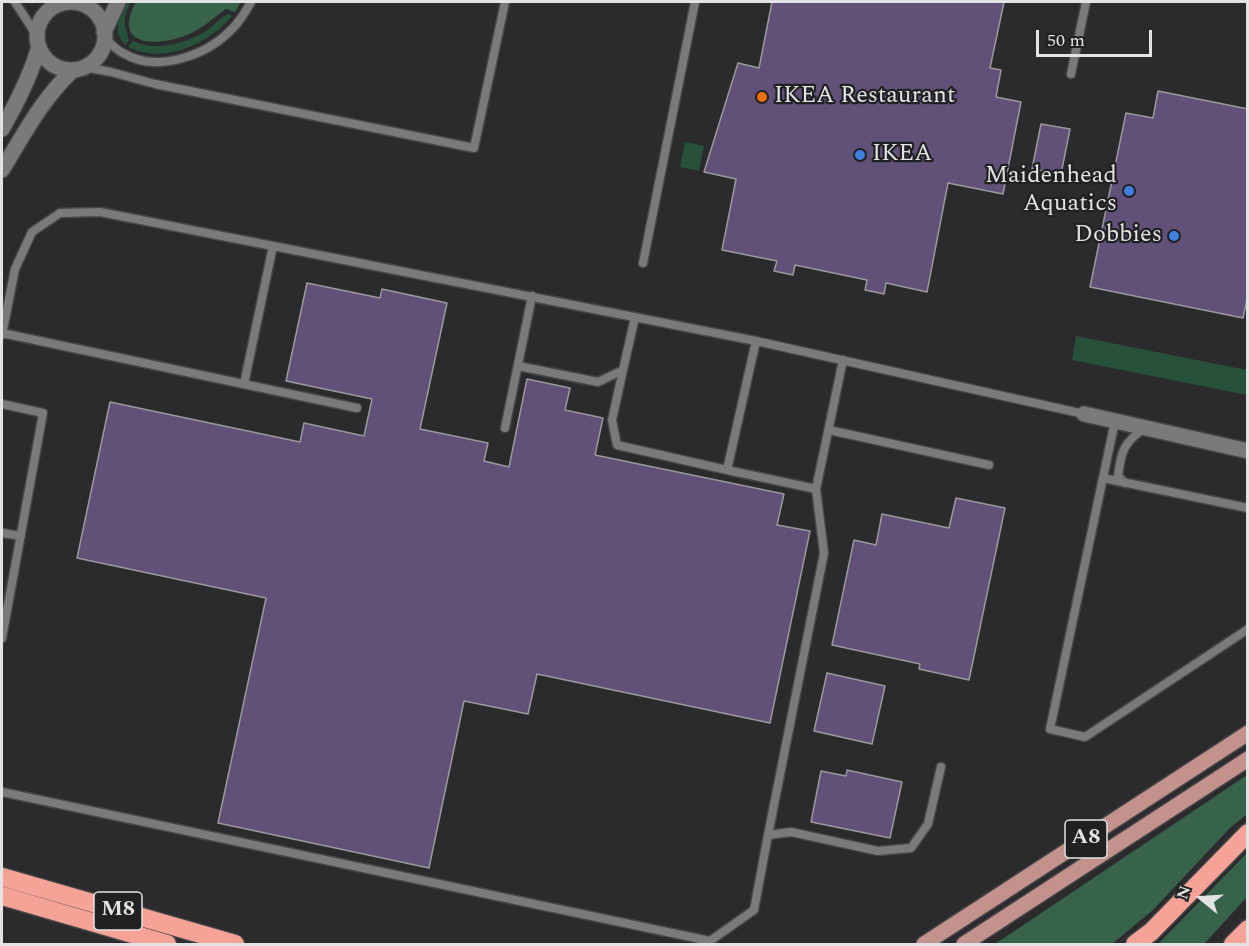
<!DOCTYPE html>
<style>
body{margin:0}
#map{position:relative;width:1249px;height:946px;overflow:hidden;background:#2b2a2d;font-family:Spectral,serif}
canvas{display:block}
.frame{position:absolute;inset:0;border:3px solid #e3e2e4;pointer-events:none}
.north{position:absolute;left:1171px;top:868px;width:60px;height:60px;-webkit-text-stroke:4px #212023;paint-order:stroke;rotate:288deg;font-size:16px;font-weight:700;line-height:24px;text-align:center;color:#e3e2e4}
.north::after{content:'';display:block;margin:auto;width:21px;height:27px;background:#e3e2e4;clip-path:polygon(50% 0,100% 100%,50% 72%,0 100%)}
.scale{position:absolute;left:1036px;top:30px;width:116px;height:27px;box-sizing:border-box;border:3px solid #e3e2e4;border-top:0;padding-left:8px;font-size:18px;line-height:21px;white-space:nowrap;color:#e3e2e4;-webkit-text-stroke:4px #212023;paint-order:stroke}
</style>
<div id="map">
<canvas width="1249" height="946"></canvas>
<div class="frame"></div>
<div class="north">N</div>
<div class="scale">50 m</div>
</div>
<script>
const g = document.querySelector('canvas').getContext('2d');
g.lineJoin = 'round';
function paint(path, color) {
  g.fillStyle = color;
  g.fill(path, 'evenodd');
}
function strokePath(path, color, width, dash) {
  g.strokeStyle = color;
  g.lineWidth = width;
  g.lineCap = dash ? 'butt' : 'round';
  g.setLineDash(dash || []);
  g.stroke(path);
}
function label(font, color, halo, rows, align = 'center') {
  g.font = font + ' Spectral,serif';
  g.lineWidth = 4.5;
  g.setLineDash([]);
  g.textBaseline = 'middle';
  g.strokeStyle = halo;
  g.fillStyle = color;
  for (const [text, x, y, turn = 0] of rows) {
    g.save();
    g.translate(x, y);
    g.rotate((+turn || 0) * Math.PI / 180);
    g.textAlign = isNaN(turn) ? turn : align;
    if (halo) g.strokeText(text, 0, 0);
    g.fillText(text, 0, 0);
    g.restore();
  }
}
paint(new Path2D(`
 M 125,2 L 131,2 C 122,19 124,22 129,40 L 125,45 C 112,31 119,17 125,2 Z
 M 229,14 L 232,16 C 209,44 163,65 128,47 L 133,41 C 155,52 187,43 206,31 C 214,26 221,16 229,14 Z
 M 685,142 L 704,146 L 699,171 L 680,167 Z
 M 1076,336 L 1247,370 L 1247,395 L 1072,360 Z`), '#27513a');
paint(new Path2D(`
 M 136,2 L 241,2 L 235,12 L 226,9 C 213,18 202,29 187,35 C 157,47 111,47 136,2 Z
 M 1247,775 L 1247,814 L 1229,829 L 1153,910 L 1112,944 L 995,944 Z
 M 1247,853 L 1247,897 L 1204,944 L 1158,944 Z`), '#37634a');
const building = new Path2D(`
 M 772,2 L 1004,2 L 990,68 L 1001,70 L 996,97 L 1021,102 L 1003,194 L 948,183 L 927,292 L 886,283 L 884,294 L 865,290 L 867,280 L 795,265 L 793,275 L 774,271 L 777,261 L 722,250 L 736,179 L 704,172 L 738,63 L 759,68 Z
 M 1158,91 L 1248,109 L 1248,295 L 1243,318 L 1090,287 L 1126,113 L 1153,118 Z
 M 1041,124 L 1070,129 L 1061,174 L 1032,169 Z
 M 307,283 L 380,298 L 382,289 L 447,303 L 420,429 L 488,443 L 484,461 L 509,467 L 527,379 L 570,388 L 565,410 L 603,418 L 595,455 L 784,494 L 777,525 L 810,531 L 770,723 L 537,674 L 528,714 L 464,701 L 429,868 L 218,823 L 266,598 L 77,558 L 110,402 L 300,442 L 304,423 L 364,436 L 372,399 L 286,381 Z
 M 956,498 L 1005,508 L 969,680 L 919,669 L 920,664 L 832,645 L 854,540 L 876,545 L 882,514 L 949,528 Z
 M 827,673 L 885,686 L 872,744 L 814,731 Z
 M 847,770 L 902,782 L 890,838 L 811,822 L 821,771 L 846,776 Z`);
paint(building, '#615077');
strokePath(building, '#9a999c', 1.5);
const service = new Path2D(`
 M 15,2 L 37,36
 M 56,2 L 62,3
 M 105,38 C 110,43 116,50 123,53 C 157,74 208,55 233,28 C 241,20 246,11 251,2
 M 84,67 L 111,72 L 155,84 L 474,148 L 505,2
 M 1071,74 L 1086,2
 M 643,263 L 695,2
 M 2,333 L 357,408
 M 2,335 L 15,269 L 32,232 L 60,213 L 100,212 L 756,341 L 1084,414
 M 756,341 L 727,470 L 816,489 L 843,360
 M 518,366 L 598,382 L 623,370 L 635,317
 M 623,370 L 612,420 L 617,445 L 727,470
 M 244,384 L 273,246
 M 2,404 L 43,413 L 2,638
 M 1115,421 L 1050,729 L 1085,737 L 1248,629
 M 505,428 L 532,296
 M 829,430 L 989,465
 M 1103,478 L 1248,508
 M 1125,483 L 1118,476 C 1121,451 1124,442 1145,428
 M 2,533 L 21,536
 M 2,792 L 710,941 L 754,910 L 768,835 L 791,832 L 878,851 L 911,848 L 928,824 L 941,767
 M 768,835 L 824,553 L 816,489`);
const minor = new Path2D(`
 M 1084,414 L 1248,451`);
const tertiary = new Path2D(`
 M37 36a34 34 0 1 1 68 0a34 34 0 1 1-68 0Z
 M 104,32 L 118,2
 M 2,129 C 17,103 30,77 39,47
 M 2,170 C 24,134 42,99 73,70`);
const primary = new Path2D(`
 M 924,944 L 1248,733
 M 964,944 L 1248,759`);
const motorway = new Path2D(`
 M 2,877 L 235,944
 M 2,896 L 167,944
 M 1135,944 L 1151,932 L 1248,833
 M 1233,944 L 1248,929`);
strokePath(service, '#464547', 11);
strokePath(minor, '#464547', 18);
strokePath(tertiary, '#464547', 18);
strokePath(primary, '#464547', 18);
strokePath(motorway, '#464547', 21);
strokePath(service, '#7a797c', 8);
strokePath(minor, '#7a797c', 15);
strokePath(tertiary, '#7a797c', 15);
strokePath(primary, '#c4928c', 15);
strokePath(motorway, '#f5a297', 18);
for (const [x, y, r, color] of [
 [762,97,6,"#e8710a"],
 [860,155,6,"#3f7fe0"],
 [1129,191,6,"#3f7fe0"],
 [1174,236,6,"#3f7fe0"]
]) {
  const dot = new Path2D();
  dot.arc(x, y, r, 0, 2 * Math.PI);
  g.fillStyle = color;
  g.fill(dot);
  strokePath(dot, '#212023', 2);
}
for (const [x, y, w] of [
 [1086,839,42],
 [118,911,48]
]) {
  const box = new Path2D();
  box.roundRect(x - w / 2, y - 19, w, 38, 4.5);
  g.fillStyle = '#212023';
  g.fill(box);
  strokePath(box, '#e3e2e4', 1.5);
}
label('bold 22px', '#e3e2e4', null, [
 ["A8",1086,839],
 ["M8",118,911]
]);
label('24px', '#e3e2e4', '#212023', [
 ["IKEA Restaurant",774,97],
 ["IKEA",872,155],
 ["Maidenhead",1117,177,"right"],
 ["Aquatics",1117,205,"right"],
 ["Dobbies",1162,236,"right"]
], 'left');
</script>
